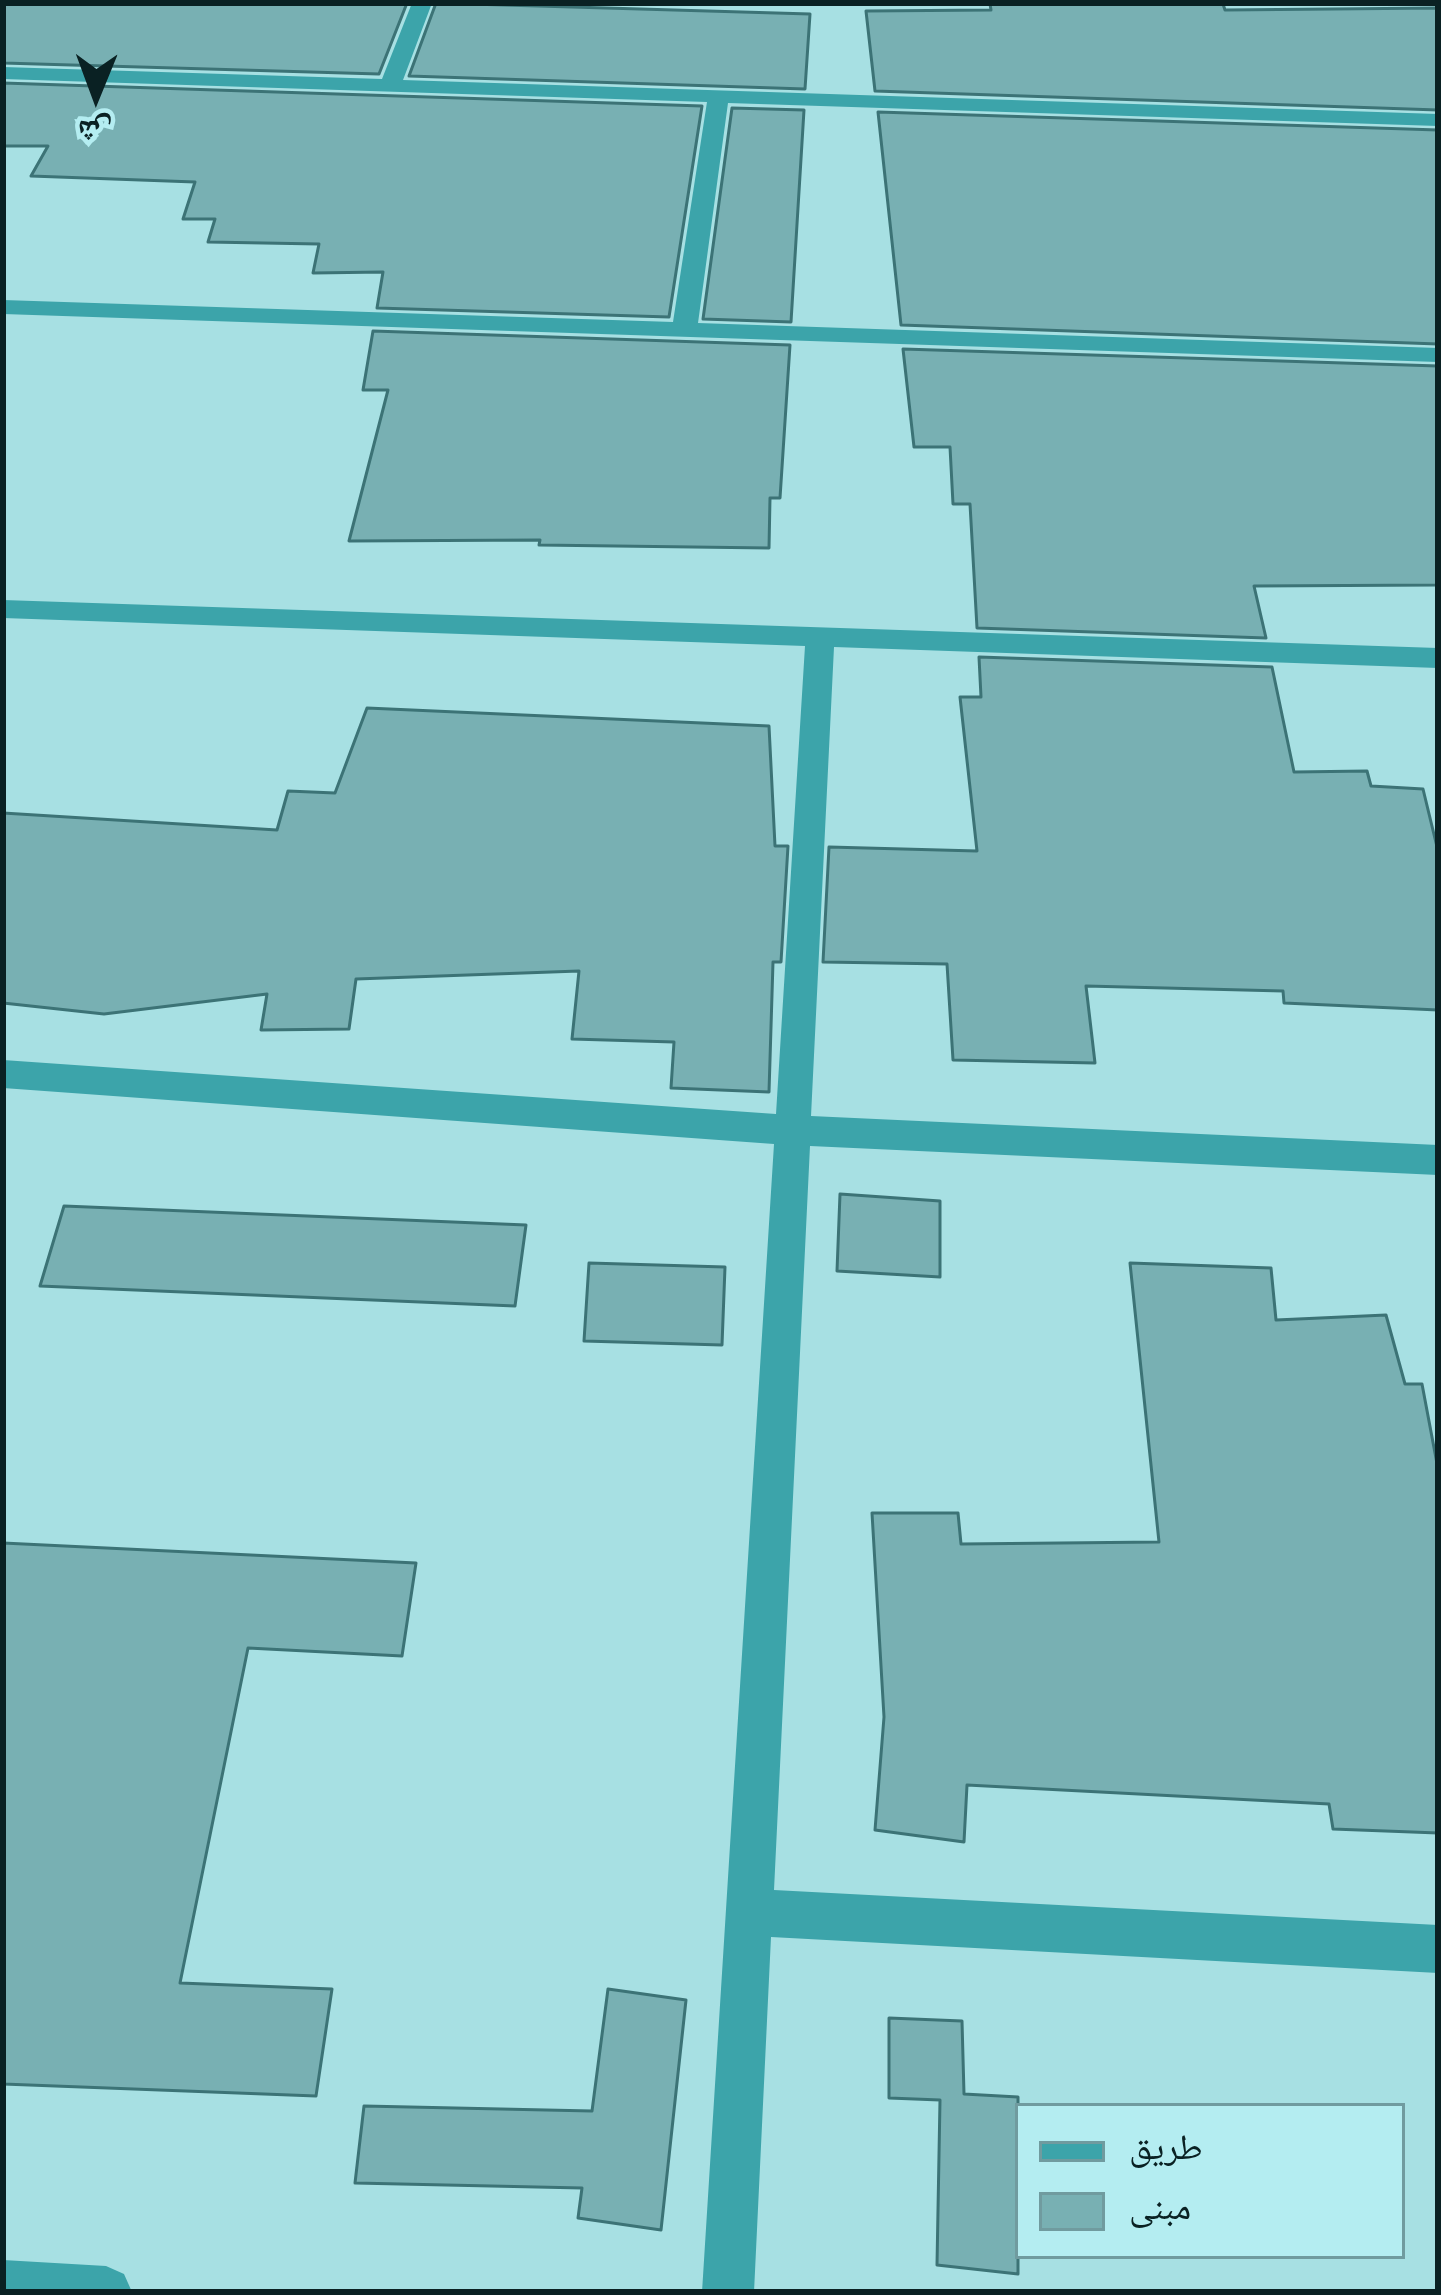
<!DOCTYPE html>
<meta charset="utf-8">
<style>
body{margin:0}
#map{position:relative;width:1441px;height:2295px;overflow:hidden;background:#a7e0e3;font-family:"DM Sans","Noto Naskh Arabic",sans-serif}
canvas{display:block}
.frame{position:absolute;inset:0;border:6px solid #0a2123;pointer-events:none}
.legend{position:absolute;left:1015px;top:2103px;width:390px;height:156px;box-sizing:border-box;background:#b4edf1;border:3px solid #709b9f;margin:0;padding:15px 21px;list-style:none;font-size:36px;color:#0a2123}
.legend li{display:flex;align-items:center;gap:24px;height:60px}
.legend b{width:60px;border:3px solid #709b9f}
.north{position:absolute;left:36px;top:36px;width:120px;height:120px;-webkit-text-stroke:9px #b4edf1;paint-order:stroke;rotate:181deg;font-size:33px;font-weight:700;line-height:48px;text-align:center;color:#0a2123}
.north::after{content:'';display:block;margin:auto;width:42px;height:54px;background:#0a2123;clip-path:polygon(50% 0,100% 100%,50% 72%,0 100%)}
</style>
<div id="map">
<canvas width="1441" height="2295"></canvas>
<div class="frame"></div>
<ul class="legend">
<li><b style="height:15px;background:#3ca4aa"></b>طريق</li>
<li><b style="height:33px;background:#78b0b3"></b>مبنى</li>
</ul>
<div class="north">ش</div>
</div>
<script>
const g = document.querySelector('canvas').getContext('2d');
g.lineJoin = 'round';
function paint(path, color) {
  g.fillStyle = color;
  g.fill(path, 'evenodd');
}
function strokePath(path, color, width, dash) {
  g.strokeStyle = color;
  g.lineWidth = width;
  g.lineCap = dash ? 'butt' : 'round';
  g.setLineDash(dash || []);
  g.stroke(path);
}
const building = new Path2D(`
 M 3,3 L 407,3 L 379,74 L 3,63 Z
 M 436,3 L 810,14 L 805,89 L 409,76 Z
 M 990,4 L 1223,4 L 1225,10 L 1438,8 L 1438,110 L 875,91 L 866,11 L 991,10 Z
 M 3,83 L 702,106 L 669,317 L 377,308 L 383,272 L 313,273 L 319,244 L 208,242 L 215,219 L 183,219 L 195,182 L 31,176 L 48,146 L 3,146 Z
 M 732,108 L 804,110 L 791,322 L 703,319 Z
 M 878,112 L 1438,130 L 1438,344 L 901,325 Z
 M 373,331 L 790,345 L 780,498 L 770,498 L 769,548 L 539,545 L 540,540 L 349,541 L 388,390 L 363,390 Z
 M 903,349 L 1438,366 L 1438,585 L 1254,586 L 1266,638 L 977,628 L 970,504 L 953,504 L 950,447 L 914,447 Z
 M 979,657 L 1272,667 L 1294,772 L 1367,771 L 1371,786 L 1423,789 L 1438,851 L 1438,1010 L 1284,1003 L 1283,991 L 1086,986 L 1095,1063 L 953,1060 L 947,964 L 823,962 L 829,847 L 977,851 L 960,697 L 981,697 Z
 M 367,708 L 769,726 L 775,846 L 788,846 L 781,962 L 773,962 L 769,1092 L 671,1088 L 674,1042 L 572,1039 L 579,971 L 356,979 L 349,1029 L 261,1030 L 267,994 L 104,1014 L 3,1003 L 3,813 L 277,830 L 288,791 L 335,793 Z
 M 840,1194 L 940,1201 L 940,1277 L 837,1271 Z
 M 64,1206 L 526,1225 L 515,1306 L 40,1286 Z
 M 589,1263 L 725,1267 L 722,1345 L 584,1341 Z
 M 1130,1263 L 1271,1268 L 1276,1320 L 1386,1315 L 1405,1384 L 1422,1384 L 1438,1469 L 1438,1833 L 1333,1829 L 1329,1804 L 967,1785 L 964,1842 L 875,1830 L 884,1717 L 872,1513 L 958,1513 L 961,1544 L 1159,1542 Z
 M 3,1543 L 416,1563 L 402,1656 L 248,1648 L 180,1983 L 332,1989 L 316,2096 L 3,2084 Z
 M 608,1989 L 686,2000 L 661,2230 L 578,2218 L 582,2188 L 355,2183 L 364,2106 L 592,2111 Z
 M 889,2018 L 962,2021 L 964,2094 L 1018,2097 L 1018,2274 L 937,2265 L 940,2100 L 889,2098 Z`);
paint(building, '#78b0b3');
strokePath(building, '#3c7376', 3);
paint(new Path2D(`
 M 412,3 L 432,3 L 403,80 L 1438,114 L 1438,126 L 728,103 L 698,323 L 1438,348 L 1438,362 L 3,314 L 3,300 L 673,322 L 707,102 L 3,79 L 3,67 L 382,79 Z
 M 3,600 L 1438,648 L 1438,668 L 834,647 L 811,1116 L 1438,1145 L 1438,1175 L 810,1146 L 774,1890 L 1438,1925 L 1438,1973 L 771,1937 L 754,2292 L 702,2292 L 774,1144 L 3,1088 L 3,1060 L 776,1114 L 805,646 L 3,618 Z
 M 3,2260 L 106,2266 L 124,2274 L 132,2292 L 3,2292 Z`), '#3ca4aa');
</script>
